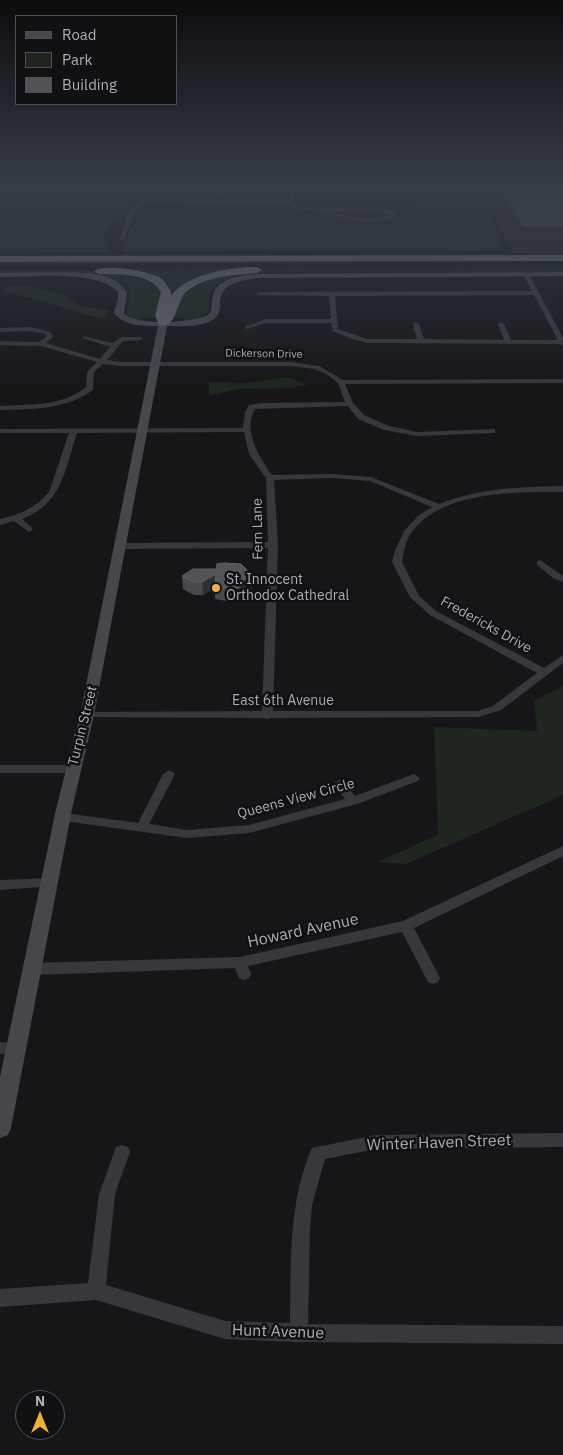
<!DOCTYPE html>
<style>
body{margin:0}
#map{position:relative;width:563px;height:1455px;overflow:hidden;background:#161618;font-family:"IBM Plex Sans",sans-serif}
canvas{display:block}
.legend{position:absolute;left:15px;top:15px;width:162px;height:90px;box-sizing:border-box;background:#111113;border:1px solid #4d4f55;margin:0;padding:6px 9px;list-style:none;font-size:15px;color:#a8adb8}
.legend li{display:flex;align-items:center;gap:10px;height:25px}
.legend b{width:25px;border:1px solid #4d4f55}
.north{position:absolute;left:15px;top:1390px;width:50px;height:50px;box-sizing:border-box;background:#111113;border:1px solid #4d4f55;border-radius:50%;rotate:0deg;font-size:14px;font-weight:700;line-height:20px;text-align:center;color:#a8adb8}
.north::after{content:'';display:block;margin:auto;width:18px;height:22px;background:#f2b134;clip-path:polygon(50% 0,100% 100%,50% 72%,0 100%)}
</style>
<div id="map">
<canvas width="563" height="1455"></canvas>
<ul class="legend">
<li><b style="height:6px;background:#45474d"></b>Road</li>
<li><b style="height:14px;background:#1e261f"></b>Park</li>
<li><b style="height:14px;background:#525359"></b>Building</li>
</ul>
<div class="north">N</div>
</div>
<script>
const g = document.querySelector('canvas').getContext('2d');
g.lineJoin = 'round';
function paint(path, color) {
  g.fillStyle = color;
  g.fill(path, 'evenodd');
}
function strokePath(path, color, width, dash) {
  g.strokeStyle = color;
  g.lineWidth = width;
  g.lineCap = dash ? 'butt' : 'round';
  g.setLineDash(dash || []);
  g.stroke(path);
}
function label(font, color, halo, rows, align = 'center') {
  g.font = font + ' "IBM Plex Sans",sans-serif';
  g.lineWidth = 5;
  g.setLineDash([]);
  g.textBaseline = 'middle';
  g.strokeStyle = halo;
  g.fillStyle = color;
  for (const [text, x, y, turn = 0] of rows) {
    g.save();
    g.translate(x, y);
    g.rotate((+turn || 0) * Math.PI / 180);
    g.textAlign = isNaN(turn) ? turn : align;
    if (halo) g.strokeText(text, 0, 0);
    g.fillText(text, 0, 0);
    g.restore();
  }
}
paint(new Path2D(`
 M 483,189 L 563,189 L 563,253 L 513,253 Z`), '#222225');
paint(new Path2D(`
 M 0,189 L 144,189 L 102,237 L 110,252 L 0,252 Z
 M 416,189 L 480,189 L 505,250 L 122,251 L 127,237 L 144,207 L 275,211 L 348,230 L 386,229 L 421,217 L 411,204 L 397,200 L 395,195 L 411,193 Z
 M 531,261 L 0,264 L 0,262 Z
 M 259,268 L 216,274 L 169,300 L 168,287 C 159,273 116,270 100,269 Z
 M 563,268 L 563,272 L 268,272 C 251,274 216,275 210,295 C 209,300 209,306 209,311 C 201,320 183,322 173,316 C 179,300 184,290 201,283 C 245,263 303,270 351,269 C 421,269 492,268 563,268 Z
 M 0,270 C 41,270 130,264 161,289 L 161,293 L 156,318 L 135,319 L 127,314 C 125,305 133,296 127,288 C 115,272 23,274 0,273 Z
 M 7,286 L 32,286 L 65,295 L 80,306 L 109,310 L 103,319 L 4,291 Z
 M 287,377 L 307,385 L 290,388 L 239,389 L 209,396 L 209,382 L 248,383 Z
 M 563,686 L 563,795 L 406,864 L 377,862 L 438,835 L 434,727 L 537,731 L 534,701 Z`), '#1e261f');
paint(new Path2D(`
 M 147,189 L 152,189 L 146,198 L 232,201 L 288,200 L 291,189 L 295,189 L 293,201 L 296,205 L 304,207 L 382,208 L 393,211 L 396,215 C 372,231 339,214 314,211 C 304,210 295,211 289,203 L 232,205 L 144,201 L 133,216 L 124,240 L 119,241 L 127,216 ZM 327,211 L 382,212 L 390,214 C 371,223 346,216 327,211 Z
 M 206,189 L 212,189 L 219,194 L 231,189 L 238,189 L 219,197 Z
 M 526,272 L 529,274 L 563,338 L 563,346 L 560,344 L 367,343 L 346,337 L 333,331 L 331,323 L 266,323 L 247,329 L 244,327 L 266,319 L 331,319 L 329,296 L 257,295 L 257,293 L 259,292 L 532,291 L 523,274 ZM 534,295 L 558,340 L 511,340 L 504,324 L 501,322 L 498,324 L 504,340 L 424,339 L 419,324 L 416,322 L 413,324 L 417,339 L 367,339 L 338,329 L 335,296 Z
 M 31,327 L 50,332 L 53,337 L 46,343 L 100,359 L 110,347 L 83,338 L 83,336 L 113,343 L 121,337 L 142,337 L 142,339 L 140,340 L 123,341 L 107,360 L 121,362 L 290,362 L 319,366 L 343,380 L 563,379 L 563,383 L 345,384 L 353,403 L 364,415 L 389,426 L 417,432 L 495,429 L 495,433 L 492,433 L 417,436 L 384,430 L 358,419 L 348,406 L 255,409 C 242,431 260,458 272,475 L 332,474 L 371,477 L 439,504 C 479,488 520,487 563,486 L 563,492 C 515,492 439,490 409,536 C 405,544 403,554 402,562 L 419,596 L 436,611 L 544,668 L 563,655 L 563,663 L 501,710 L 479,717 L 271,718 L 267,719 L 263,718 L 83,717 L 81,715 L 87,712 L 262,711 L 268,548 L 119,549 L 114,546 L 119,543 L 268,542 L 266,478 L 249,454 L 244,432 L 77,433 C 65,470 62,504 22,519 L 33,529 L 29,532 L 14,521 L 0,525 L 0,519 C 19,515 36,508 49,492 L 69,433 L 0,433 L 0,429 L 243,428 L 245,412 L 249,405 L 262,403 L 345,402 L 338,383 L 328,375 L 315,369 L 290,366 L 121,366 L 103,364 L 94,372 L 93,390 C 65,410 33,409 0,410 L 0,406 C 30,404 61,407 86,387 L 87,372 L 97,362 L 41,346 L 0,345 L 0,341 L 39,342 L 46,337 L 45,334 L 31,331 L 0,332 L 0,328 ZM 332,478 L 370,481 L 432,507 L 418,516 L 404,531 L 395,551 L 392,562 L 410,597 L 430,615 L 537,673 L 493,706 L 478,711 L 273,711 L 278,545 L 274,480 Z
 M 540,560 L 563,576 L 563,582 L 553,578 L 537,565 L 537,561 Z
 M 0,765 L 72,765 L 78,769 L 72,773 L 0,773 Z
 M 169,770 L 175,774 L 149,824 L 187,830 L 249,825 L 345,799 L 333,784 L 339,780 L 343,781 L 355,796 L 414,774 L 420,778 L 418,781 L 357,804 L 249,833 L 187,838 L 64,821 L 60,820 L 58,817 L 60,814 L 64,813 L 138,823 L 163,774 Z
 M 563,846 L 563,856 L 414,928 L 440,978 L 438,982 L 433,984 L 428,982 L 402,932 L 248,966 L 251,974 L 249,978 L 244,980 L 239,978 L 235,968 L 33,975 L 28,973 L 26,969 L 28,965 L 33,963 L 240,957 L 403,921 Z
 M 49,878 L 54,880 L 56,883 L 54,886 L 0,890 L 0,880 Z
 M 0,1042 L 21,1044 L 24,1048 L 21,1052 L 0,1054 Z
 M 563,1133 L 563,1147 L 376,1149 L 325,1159 L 312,1205 L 310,1230 L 308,1324 L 563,1326 L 563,1344 L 299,1342 L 225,1339 L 96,1300 L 0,1307 L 0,1289 L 88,1283 L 99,1194 L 116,1147 L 122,1145 L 128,1147 L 130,1152 L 115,1194 L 106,1285 L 225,1321 L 290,1323 C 291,1266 288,1201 312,1148 L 376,1135 Z`), '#37383d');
paint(new Path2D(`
 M 66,272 C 86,273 118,273 127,293 L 124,314 C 140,326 190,323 208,315 C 213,310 211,303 213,296 C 216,278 241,276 256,274 L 563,272 L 563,276 L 256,278 C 241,281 221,283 220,302 C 220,307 220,313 216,317 C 206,328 180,326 167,326 L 94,715 L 72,809 L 11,1128 L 8,1135 L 0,1138 L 0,1077 L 56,809 L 80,715 L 158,326 C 143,326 124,326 114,313 L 118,299 L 118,292 C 97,269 30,277 0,277 L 0,273 Z`), '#45474d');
paint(new Path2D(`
 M 563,255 L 563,261 L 0,262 L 0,256 Z
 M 248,267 L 257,267 L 262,270 L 257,273 C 234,275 204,276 186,292 C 176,301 177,330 159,325 L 155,316 L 161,292 C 149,272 119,275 99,274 L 94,271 C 103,263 148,271 159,277 C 165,281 168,286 171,292 L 171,296 C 188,274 221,270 248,267 Z`), '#63666e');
paint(new Path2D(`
 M 524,189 L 563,189 L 563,227 L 523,227 L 509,203 L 510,193 L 526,193 Z
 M 182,576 L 252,588 L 241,596 L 240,600 L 233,602 L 215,599 L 215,588 L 203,595 L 194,595 L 183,589 Z`), '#47494d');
paint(new Path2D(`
 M 216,574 L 215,588 L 203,595 L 202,582 Z
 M 252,575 L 252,588 L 241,596 L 240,600 L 233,602 L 233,589 Z`), '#2f3033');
const building = new Path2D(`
 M 531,189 L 563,189 L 563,217 L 524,217 L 510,193 L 529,193 L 527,190 Z
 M 223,563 L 241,564 L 252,575 L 240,583 L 240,587 L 233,589 L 215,586 L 216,574 L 202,582 L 193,582 L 182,576 L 193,569 L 216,569 L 217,564 Z`);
paint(building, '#525359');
strokePath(building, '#5f6168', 1);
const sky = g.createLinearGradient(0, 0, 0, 393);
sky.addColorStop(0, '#0c0c0d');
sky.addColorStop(0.48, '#363c48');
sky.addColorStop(1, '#363c4800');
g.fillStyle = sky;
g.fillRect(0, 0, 563, 393);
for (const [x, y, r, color] of [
 [216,588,5,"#f2b134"]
]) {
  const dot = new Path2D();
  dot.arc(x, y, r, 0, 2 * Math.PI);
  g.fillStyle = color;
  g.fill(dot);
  strokePath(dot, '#111113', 2);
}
label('11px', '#a8adb8', '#111113', [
 ["Dickerson Drive",264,354,1]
]);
label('14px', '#a8adb8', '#111113', [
 ["Fern Lane",258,529,-91],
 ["Fredericks Drive",486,625,29],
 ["East 6th Avenue",283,701],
 ["Turpin Street",83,726,-76],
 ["Queens View Circle",296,799,-15]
]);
label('14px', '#a8adb8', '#111113', [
 ["St. Innocent",226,580],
 ["Orthodox Cathedral",226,596]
], 'left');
label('16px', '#a8adb8', '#111113', [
 ["Howard Avenue",303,931,-12],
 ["Winter Haven Street",439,1143,-2],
 ["Hunt Avenue",278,1332,2]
]);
</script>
